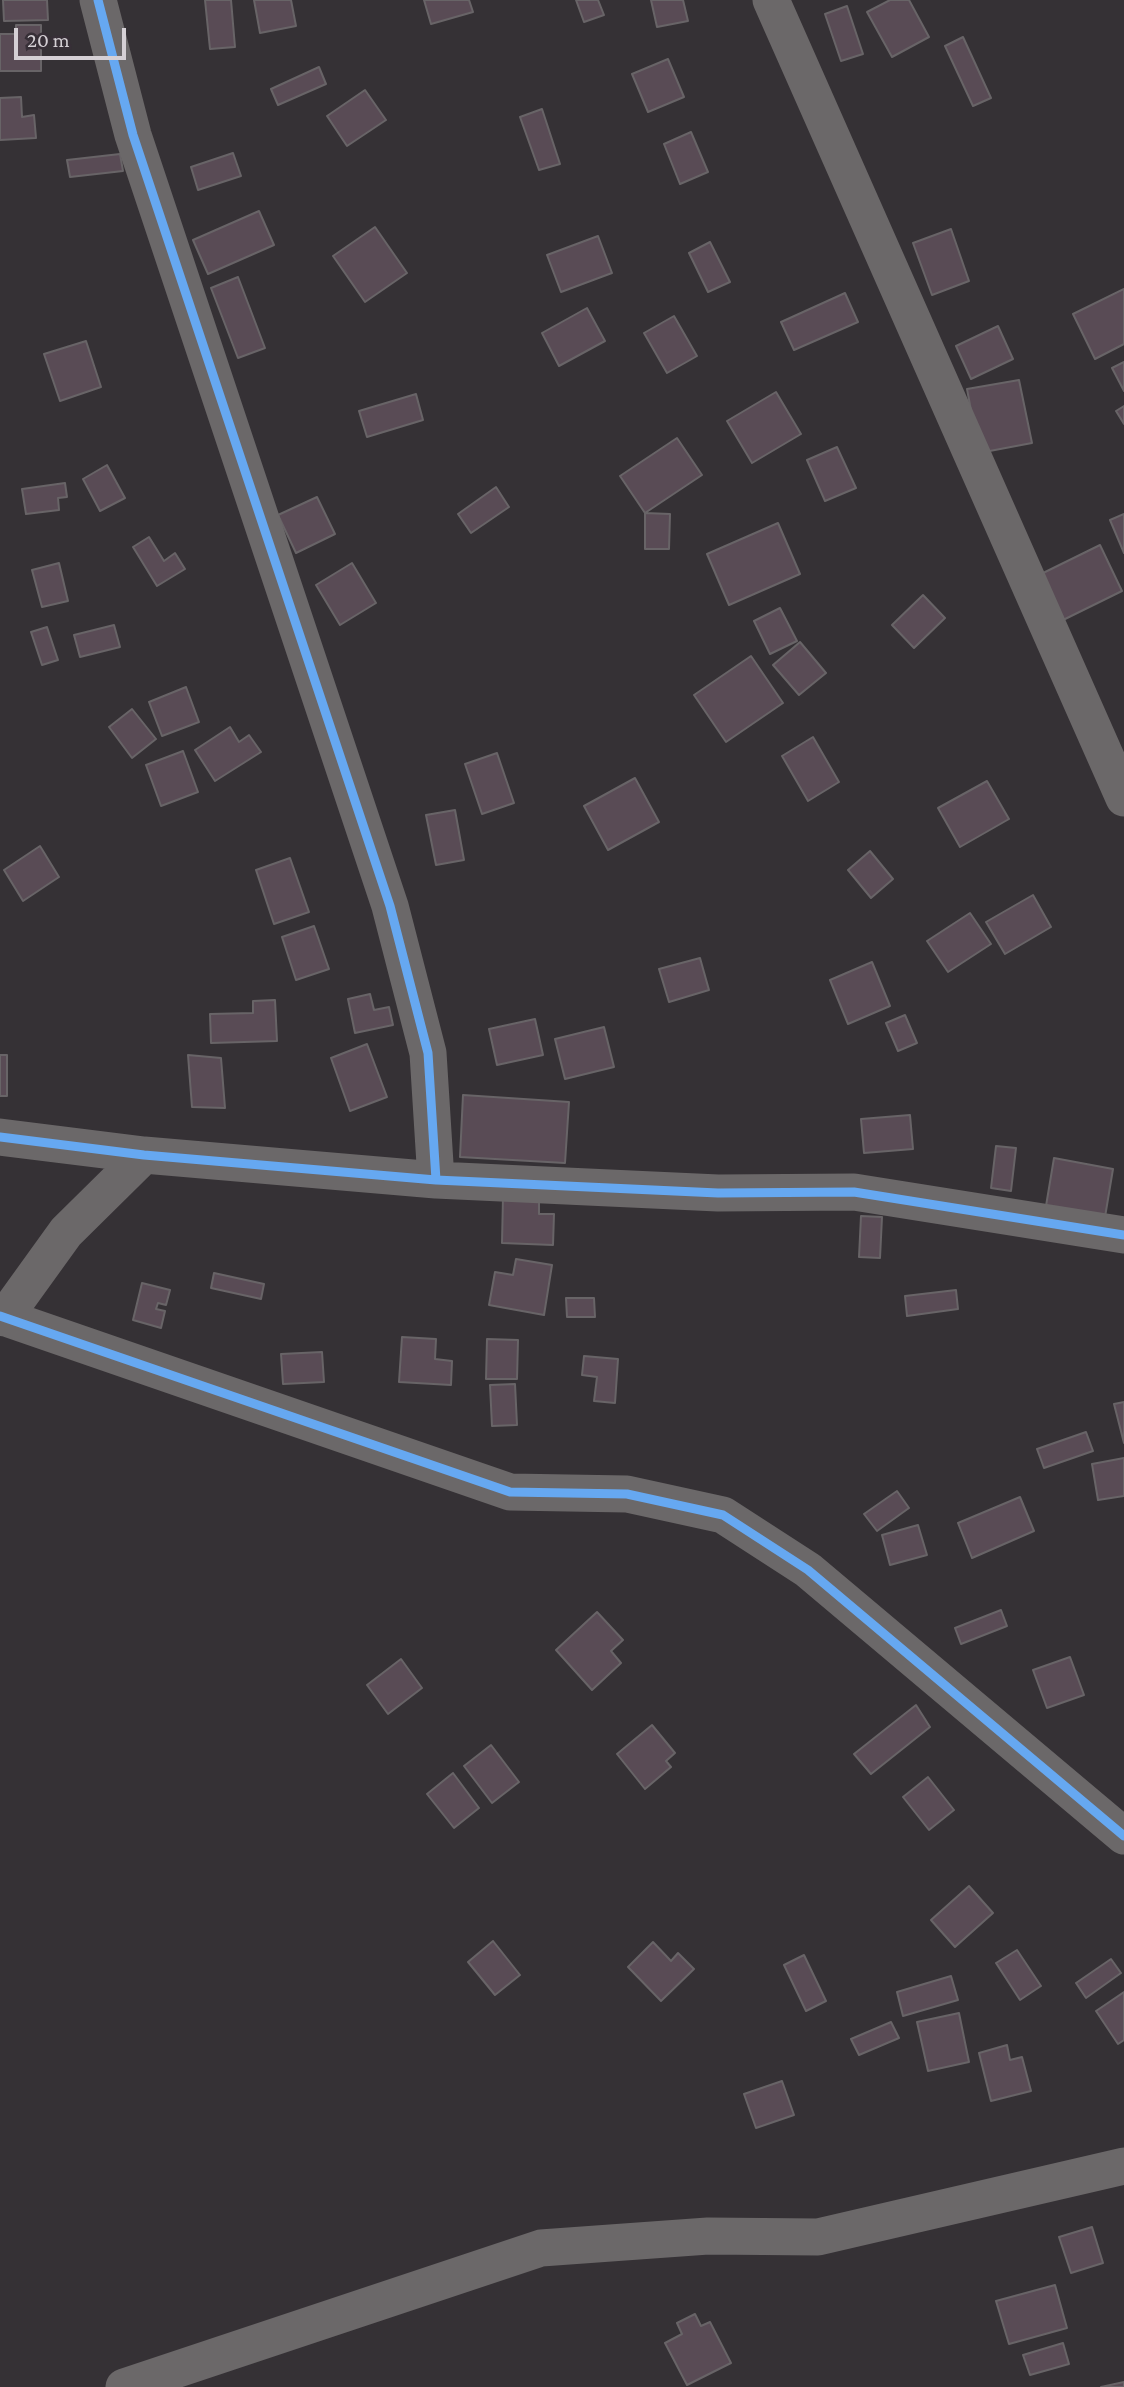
<!DOCTYPE html>
<style>
body{margin:0}
#map{position:relative;width:1124px;height:2387px;overflow:hidden;background:#353135;font-family:"Crimson Pro",serif}
canvas{display:block}
.scale{position:absolute;left:14px;top:28px;width:112px;height:32px;box-sizing:border-box;border:4px solid #d5d0d5;border-top:0;padding-left:9px;font-size:21px;line-height:24px;white-space:nowrap;color:#d5d0d5;-webkit-text-stroke:5px #372f37;paint-order:stroke}
</style>
<div id="map">
<canvas width="1124" height="2387"></canvas>
<div class="scale">20 m</div>
</div>
<script>
const g = document.querySelector('canvas').getContext('2d');
g.lineJoin = 'round';
function paint(path, color) {
  g.fillStyle = color;
  g.fill(path, 'evenodd');
}
function strokePath(path, color, width, dash) {
  g.strokeStyle = color;
  g.lineWidth = width;
  g.lineCap = dash ? 'butt' : 'round';
  g.setLineDash(dash || []);
  g.stroke(path);
}
const building = new Path2D(`
 M 3,0 L 47,0 L 48,20 L 4,21 Z
 M 205,0 L 231,0 L 235,47 L 210,49 Z
 M 254,0 L 291,0 L 296,26 L 260,33 Z
 M 424,0 L 469,0 L 473,12 L 431,24 Z
 M 576,0 L 598,0 L 604,15 L 584,22 Z
 M 651,0 L 683,0 L 688,21 L 657,27 Z
 M 890,0 L 909,0 L 929,37 L 892,57 L 867,12 Z
 M 847,6 L 863,54 L 841,61 L 825,14 Z
 M 16,25 L 41,25 L 41,71 L 0,71 L 0,34 L 16,34 Z
 M 963,37 L 991,98 L 973,106 L 945,46 Z
 M 668,59 L 684,97 L 648,112 L 632,74 Z
 M 319,67 L 326,84 L 278,105 L 271,89 Z
 M 365,90 L 386,120 L 347,146 L 327,116 Z
 M 21,97 L 22,117 L 34,115 L 36,138 L 0,140 L 0,98 Z
 M 542,109 L 560,164 L 539,170 L 520,117 Z
 M 691,132 L 708,172 L 680,184 L 664,144 Z
 M 233,153 L 241,176 L 198,190 L 191,167 Z
 M 120,154 L 123,171 L 70,177 L 67,160 Z
 M 259,211 L 274,245 L 208,274 L 193,240 Z
 M 375,227 L 407,273 L 365,302 L 333,256 Z
 M 951,229 L 969,281 L 932,295 L 913,243 Z
 M 598,236 L 612,273 L 561,292 L 547,255 Z
 M 710,242 L 730,282 L 708,292 L 689,253 Z
 M 238,277 L 265,348 L 238,358 L 211,288 Z
 M 1124,289 L 1124,344 L 1095,359 L 1073,314 Z
 M 845,293 L 858,322 L 794,350 L 781,322 Z
 M 587,308 L 605,341 L 559,366 L 542,333 Z
 M 674,316 L 697,356 L 667,373 L 644,333 Z
 M 998,326 L 1013,359 L 971,379 L 956,346 Z
 M 86,341 L 101,387 L 60,401 L 44,354 Z
 M 1124,362 L 1124,391 L 1112,368 Z
 M 1019,380 L 1032,443 L 979,453 L 967,389 Z
 M 776,392 L 801,434 L 752,463 L 727,421 Z
 M 416,394 L 423,420 L 367,437 L 359,411 Z
 M 1124,406 L 1124,424 L 1116,411 Z
 M 677,438 L 702,475 L 645,513 L 620,476 Z
 M 837,447 L 856,488 L 825,501 L 807,460 Z
 M 107,465 L 125,498 L 100,511 L 83,479 Z
 M 65,483 L 67,497 L 58,498 L 59,510 L 26,514 L 22,489 Z
 M 496,487 L 509,507 L 471,533 L 458,514 Z
 M 317,497 L 335,534 L 296,553 L 278,515 Z
 M 645,513 L 670,514 L 669,549 L 645,549 Z
 M 1124,514 L 1124,553 L 1110,520 Z
 M 778,523 L 800,574 L 729,605 L 707,554 Z
 M 149,537 L 164,561 L 175,553 L 185,569 L 157,586 L 133,547 Z
 M 1100,545 L 1122,591 L 1059,622 L 1037,576 Z
 M 59,563 L 68,601 L 42,607 L 32,570 Z
 M 352,563 L 376,603 L 340,625 L 316,585 Z
 M 923,595 L 945,618 L 914,648 L 892,625 Z
 M 780,608 L 797,641 L 770,654 L 754,621 Z
 M 114,625 L 120,647 L 80,657 L 74,635 Z
 M 47,627 L 58,660 L 42,665 L 31,632 Z
 M 800,642 L 826,673 L 799,695 L 773,665 Z
 M 751,656 L 783,703 L 726,742 L 694,695 Z
 M 186,687 L 199,722 L 162,736 L 149,702 Z
 M 132,709 L 156,739 L 132,758 L 109,727 Z
 M 230,727 L 239,742 L 249,735 L 261,752 L 215,781 L 195,750 Z
 M 813,737 L 839,782 L 808,801 L 782,756 Z
 M 183,751 L 198,792 L 161,806 L 146,765 Z
 M 497,753 L 514,803 L 482,814 L 465,764 Z
 M 635,778 L 659,822 L 608,850 L 584,806 Z
 M 987,781 L 1009,819 L 960,847 L 938,808 Z
 M 455,810 L 464,860 L 436,865 L 426,815 Z
 M 40,846 L 59,877 L 23,901 L 4,870 Z
 M 870,851 L 893,879 L 871,898 L 848,870 Z
 M 290,858 L 309,912 L 274,924 L 256,870 Z
 M 1033,895 L 1051,927 L 1005,954 L 986,922 Z
 M 970,913 L 991,944 L 948,972 L 927,941 Z
 M 314,926 L 329,969 L 296,980 L 282,937 Z
 M 700,958 L 709,990 L 669,1002 L 659,969 Z
 M 872,962 L 890,1006 L 848,1024 L 830,980 Z
 M 370,994 L 374,1010 L 389,1007 L 393,1025 L 355,1033 L 348,999 Z
 M 275,1000 L 277,1041 L 211,1043 L 210,1014 L 253,1013 L 253,1001 Z
 M 905,1015 L 917,1043 L 898,1051 L 886,1023 Z
 M 535,1019 L 543,1055 L 497,1065 L 489,1029 Z
 M 604,1027 L 614,1067 L 565,1079 L 555,1039 Z
 M 367,1044 L 387,1097 L 350,1111 L 331,1058 Z
 M 0,1055 L 7,1055 L 7,1096 L 0,1096 Z
 M 188,1055 L 221,1058 L 225,1108 L 192,1107 Z
 M 463,1095 L 569,1102 L 565,1163 L 460,1157 Z
 M 910,1115 L 913,1149 L 864,1153 L 861,1119 Z
 M 996,1146 L 1016,1148 L 1011,1191 L 991,1188 Z
 M 1054,1158 L 1113,1169 L 1105,1217 L 1046,1206 Z
 M 503,1197 L 539,1199 L 539,1214 L 554,1214 L 553,1245 L 502,1243 Z
 M 861,1216 L 882,1217 L 880,1258 L 859,1257 Z
 M 516,1259 L 552,1265 L 544,1315 L 489,1305 L 495,1272 L 513,1275 Z
 M 214,1273 L 264,1284 L 261,1299 L 211,1288 Z
 M 142,1283 L 170,1290 L 166,1305 L 158,1303 L 156,1309 L 165,1311 L 161,1328 L 133,1320 Z
 M 956,1290 L 958,1309 L 907,1316 L 905,1296 Z
 M 566,1298 L 594,1298 L 595,1317 L 567,1317 Z
 M 402,1337 L 436,1339 L 435,1359 L 452,1361 L 451,1385 L 399,1382 Z
 M 487,1339 L 518,1340 L 517,1379 L 486,1379 Z
 M 322,1352 L 324,1382 L 283,1384 L 281,1354 Z
 M 584,1356 L 618,1359 L 615,1403 L 594,1401 L 597,1377 L 582,1375 Z
 M 515,1384 L 517,1425 L 492,1426 L 490,1385 Z
 M 1124,1402 L 1124,1443 L 1114,1404 Z
 M 1086,1432 L 1093,1451 L 1044,1468 L 1037,1449 Z
 M 1124,1458 L 1124,1496 L 1098,1500 L 1092,1464 Z
 M 897,1491 L 909,1508 L 877,1531 L 864,1514 Z
 M 1020,1497 L 1034,1531 L 972,1558 L 958,1523 Z
 M 918,1525 L 927,1555 L 890,1565 L 882,1535 Z
 M 1001,1610 L 1007,1626 L 961,1644 L 955,1628 Z
 M 597,1612 L 623,1640 L 611,1651 L 621,1663 L 592,1690 L 556,1650 Z
 M 1070,1657 L 1084,1695 L 1047,1708 L 1033,1670 Z
 M 401,1659 L 422,1688 L 388,1714 L 367,1685 Z
 M 916,1705 L 930,1727 L 871,1774 L 854,1754 Z
 M 652,1725 L 675,1753 L 666,1761 L 671,1767 L 645,1789 L 617,1754 Z
 M 491,1745 L 519,1782 L 492,1803 L 464,1766 Z
 M 453,1773 L 479,1808 L 454,1828 L 427,1794 Z
 M 928,1777 L 954,1810 L 929,1830 L 903,1797 Z
 M 969,1886 L 993,1913 L 955,1947 L 931,1920 Z
 M 493,1941 L 520,1975 L 495,1995 L 468,1962 Z
 M 653,1942 L 671,1961 L 678,1953 L 694,1969 L 661,2001 L 628,1967 Z
 M 1017,1950 L 1041,1986 L 1020,2000 L 996,1963 Z
 M 804,1955 L 826,2001 L 806,2011 L 784,1965 Z
 M 1111,1959 L 1121,1973 L 1086,1998 L 1076,1983 Z
 M 951,1976 L 958,2000 L 903,2016 L 897,1992 Z
 M 1124,1992 L 1124,2040 L 1118,2044 L 1096,2011 Z
 M 959,2013 L 969,2062 L 928,2071 L 917,2022 Z
 M 891,2022 L 899,2038 L 859,2055 L 851,2039 Z
 M 1007,2045 L 1010,2060 L 1022,2057 L 1031,2091 L 991,2101 L 979,2053 Z
 M 782,2081 L 794,2115 L 756,2128 L 744,2094 Z
 M 1092,2227 L 1103,2263 L 1071,2273 L 1059,2237 Z
 M 1055,2285 L 1067,2328 L 1009,2344 L 996,2301 Z
 M 695,2314 L 701,2326 L 710,2322 L 731,2363 L 687,2385 L 665,2343 L 682,2334 L 677,2323 Z
 M 1063,2343 L 1069,2364 L 1030,2375 L 1023,2355 Z
 M 1124,2382 L 1124,2387 L 1101,2387 Z`);
paint(building, '#594b55');
strokePath(building, '#686467', 2);
strokePath(new Path2D(`
 M 98,0 L 133,135 L 390,906 L 428,1053 L 436,1180
 M 771,0 L 1124,798
 M 0,1137 L 144,1155 L 436,1180 L 718,1193 L 854,1192 L 1124,1235
 M 0,1316 L 510,1492 L 627,1494 L 723,1515 L 808,1570 L 1124,1836
 M 4,1318 L 66,1232 L 144,1155
 M 124,2387 L 541,2248 L 708,2236 L 818,2237 L 1124,2166`), '#6b6869', 37);
strokePath(new Path2D(`
 M 98,0 L 133,135 L 390,906 L 428,1053 L 436,1180
 M 0,1137 L 144,1155 L 436,1180 L 718,1193 L 854,1192 L 1124,1235
 M 0,1316 L 510,1492 L 627,1494 L 723,1515 L 808,1570 L 1124,1836`), '#66a8f1', 9);
</script>
